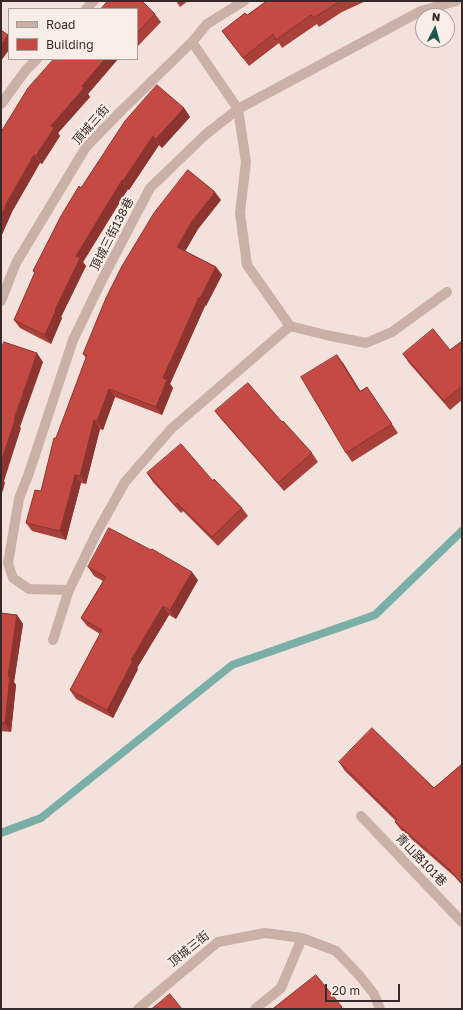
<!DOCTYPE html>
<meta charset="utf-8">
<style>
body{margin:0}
#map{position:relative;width:463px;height:1010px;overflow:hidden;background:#f2e2db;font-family:"Golos Text",sans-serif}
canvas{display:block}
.frame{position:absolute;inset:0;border:2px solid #362927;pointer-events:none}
.legend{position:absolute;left:8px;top:8px;width:130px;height:52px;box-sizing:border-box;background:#f9ede7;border:1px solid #ab9f9a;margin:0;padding:5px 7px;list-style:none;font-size:12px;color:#362927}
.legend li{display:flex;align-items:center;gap:8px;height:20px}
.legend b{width:20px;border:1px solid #ab9f9a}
.north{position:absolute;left:415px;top:8px;width:40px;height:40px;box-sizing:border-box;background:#f9ede7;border:1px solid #ab9f9a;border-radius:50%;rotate:6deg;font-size:11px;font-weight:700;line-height:16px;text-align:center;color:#362927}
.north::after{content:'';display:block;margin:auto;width:14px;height:18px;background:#1d5850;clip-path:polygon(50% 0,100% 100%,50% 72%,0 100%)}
.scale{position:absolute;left:325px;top:984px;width:75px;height:18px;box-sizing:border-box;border:2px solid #362927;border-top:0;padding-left:5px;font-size:12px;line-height:14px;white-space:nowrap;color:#362927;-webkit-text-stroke:3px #f9ede7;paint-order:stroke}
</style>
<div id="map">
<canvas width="463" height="1010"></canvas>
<div class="frame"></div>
<ul class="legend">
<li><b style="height:5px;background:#cab0a7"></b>Road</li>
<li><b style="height:11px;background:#c64a44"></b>Building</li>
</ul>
<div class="north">N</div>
<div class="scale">20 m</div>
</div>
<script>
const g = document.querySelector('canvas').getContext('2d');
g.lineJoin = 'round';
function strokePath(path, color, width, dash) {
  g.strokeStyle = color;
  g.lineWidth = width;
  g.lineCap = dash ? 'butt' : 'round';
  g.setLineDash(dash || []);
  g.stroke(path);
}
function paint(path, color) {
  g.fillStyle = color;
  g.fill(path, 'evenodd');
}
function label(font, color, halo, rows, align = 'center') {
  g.font = font + ' "Golos Text","Noto Sans TC",sans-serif';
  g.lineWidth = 4;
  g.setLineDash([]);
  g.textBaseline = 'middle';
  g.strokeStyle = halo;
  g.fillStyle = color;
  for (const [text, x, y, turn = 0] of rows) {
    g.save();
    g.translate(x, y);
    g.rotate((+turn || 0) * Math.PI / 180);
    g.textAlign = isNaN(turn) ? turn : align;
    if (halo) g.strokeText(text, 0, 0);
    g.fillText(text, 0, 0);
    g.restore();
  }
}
strokePath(new Path2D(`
 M 1,833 L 41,818 L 232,665 L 375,615 L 462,531`), '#7aafa7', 8);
strokePath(new Path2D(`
 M 86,9 L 94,1
 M 192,42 L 238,109 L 246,162 L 240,213 L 247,265 L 290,326 L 326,335 L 366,343 L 392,332 L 447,292
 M 1,104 L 26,70 L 37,59
 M 1,301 L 16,263 L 86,147 L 121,111 L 192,42 L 207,24 L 244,1
 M 69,590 L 29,589 L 13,578 L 8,563 L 19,499 L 29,473 L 73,340 L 103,278 L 150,188 L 205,135 L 238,109 L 421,11 L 456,1
 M 53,640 L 69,590 L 97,532 L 125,482 L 171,429 L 290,326
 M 361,816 L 462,922
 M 138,1009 L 218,942 L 265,933 L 302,938 L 336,951 L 359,975 L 374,994 L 380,1009
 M 255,1009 L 281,988 L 302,938`), '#cab0a7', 10);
paint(new Path2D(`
 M 176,1 L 188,1 L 180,7 Z
 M 267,1 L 366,1 L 342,12 L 319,27 L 317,24 L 282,48 L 279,43 L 249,66 L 222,31 L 247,15 Z
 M 137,9 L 155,14 L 161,22 L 138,46 L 137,45 Z
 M 54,59 L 118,59 L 88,94 L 90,97 L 58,133 L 60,136 L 42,164 L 40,163 L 13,210 Z
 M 184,108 L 190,117 L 162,148 L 159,145 L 129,190 L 128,189 L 83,262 L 86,266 L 61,317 L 62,318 L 51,344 L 20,328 L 14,320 L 35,273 L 33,271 L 81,188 Z
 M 221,200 L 198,229 L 185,251 L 216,267 L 222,275 L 206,306 L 205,306 L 170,384 L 173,388 L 162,415 L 115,397 L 103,430 L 100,429 L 86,484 L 81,483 L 66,540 L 32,531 L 26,523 L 41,491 L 56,438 L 86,358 L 83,354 Z
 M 462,341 L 462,400 L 450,410 L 409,363 L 403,354 L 450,350 Z
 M 343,363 L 360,391 L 367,387 L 398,433 L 352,462 L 346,453 Z
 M 215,411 L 282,422 L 312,453 L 318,462 L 284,491 L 221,419 Z
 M 147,473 L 213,481 L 242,508 L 248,516 L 218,546 L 183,511 L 181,513 L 153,482 Z
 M 88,567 L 198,580 L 176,619 L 169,615 L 137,668 L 138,669 L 113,718 L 76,699 L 70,690 L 100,634 L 87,626 L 81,618 L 103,581 L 94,576 Z
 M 1,613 L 17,615 L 23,624 L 14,682 L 16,685 L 11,732 L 1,731 Z
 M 339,762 L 434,788 L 462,764 L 462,885 L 455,877 L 401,830 L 395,822 L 396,821 L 345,771 Z`), '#aa403a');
paint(new Path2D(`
 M 8,35 L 9,36 L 9,50 L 1,61 L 1,45 Z
 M 105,59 L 118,59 L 88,94 L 90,97 L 58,133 L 60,136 L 42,164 L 36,156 L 51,126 L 82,86 Z
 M 184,108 L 190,117 L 162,148 L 156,139 Z
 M 153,136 L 159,145 L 129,190 L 123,181 Z
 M 34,155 L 40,163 L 13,210 L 1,237 L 1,216 L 7,202 Z
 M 122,180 L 128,189 L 83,262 L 86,266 L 61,317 L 62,318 L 51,344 L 45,335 L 76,256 Z
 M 215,192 L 221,200 L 198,229 L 183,255 L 177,247 L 192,221 Z
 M 216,267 L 222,275 L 206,306 L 200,298 Z
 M 199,297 L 205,306 L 170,384 L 173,388 L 162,415 L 156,407 L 163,378 Z
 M 37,353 L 43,362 L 20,427 L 21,428 L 4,481 L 5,483 L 1,497 L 1,462 L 14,419 Z
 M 337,355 L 343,363 L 366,400 L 360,392 Z
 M 109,389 L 115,397 L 103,430 L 97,421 Z
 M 94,420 L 100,429 L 86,484 L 80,476 Z
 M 75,475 L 81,483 L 66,540 L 60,531 Z
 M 192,572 L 198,580 L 176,619 L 170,610 Z
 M 163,606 L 169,615 L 137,668 L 138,669 L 113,718 L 107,710 L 131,660 Z
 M 17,615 L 23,624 L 14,682 L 16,685 L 11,732 L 5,723 L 8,676 Z`), '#8b3430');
const building = new Path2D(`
 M 108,1 L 142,1 L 155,14 L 137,33 L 137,9 L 101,9 Z
 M 267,1 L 342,1 L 336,4 L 313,18 L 311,15 L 276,40 L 273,34 L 243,58 L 222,31 L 245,13 L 247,15 Z
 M 1,30 L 8,35 L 1,45 Z
 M 54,59 L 105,59 L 82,86 L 84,88 L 51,126 L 54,128 L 36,156 L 34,155 L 7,202 L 1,216 L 1,132 L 28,88 Z
 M 157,85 L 184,108 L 156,139 L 153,136 L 123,181 L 122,180 L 76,256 L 80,258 L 55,310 L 56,310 L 45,335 L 14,320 L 35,272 L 33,271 L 61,216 L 79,186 L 81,188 L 125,121 Z
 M 188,170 L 215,192 L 192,221 L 177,247 L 216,267 L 200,298 L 199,297 L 163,378 L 167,380 L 156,407 L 109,389 L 97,421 L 94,420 L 80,476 L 75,475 L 60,531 L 26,523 L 35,490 L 41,491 L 54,438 L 56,438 L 87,355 L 83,354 L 106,298 L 122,266 L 154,213 Z
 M 433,329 L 450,350 L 462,341 L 462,386 L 444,401 L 403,354 Z
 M 4,342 L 37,353 L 14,419 L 15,420 L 1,462 L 1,351 Z
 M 337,355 L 360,392 L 367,387 L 392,424 L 346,453 L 301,377 Z
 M 248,383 L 282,422 L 283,421 L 312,453 L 278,483 L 215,411 Z
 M 181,444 L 213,481 L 214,479 L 242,508 L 212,537 L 177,503 L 175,505 L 147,473 Z
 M 109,528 L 151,550 L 152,549 L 192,572 L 170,610 L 163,606 L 131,660 L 133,661 L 107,710 L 70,690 L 102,630 L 81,618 L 106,577 L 88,567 Z
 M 1,613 L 17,615 L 8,676 L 10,677 L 5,723 L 1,723 Z
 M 372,728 L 434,788 L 462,764 L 462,884 L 449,869 L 395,822 L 397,819 L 339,762 Z
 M 316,975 L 342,1007 L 340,1009 L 269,1009 L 271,1008 L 272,1009 Z
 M 170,994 L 182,1009 L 152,1009 Z`);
paint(building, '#c64a44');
strokePath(building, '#8b3430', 1);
label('12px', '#362927', '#f9ede7', [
 ["頂城三街",91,125,-49],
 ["頂城三街138巷",112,234,-63],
 ["青山路101巷",421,860,46],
 ["頂城三街",189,949,-39]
]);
</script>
